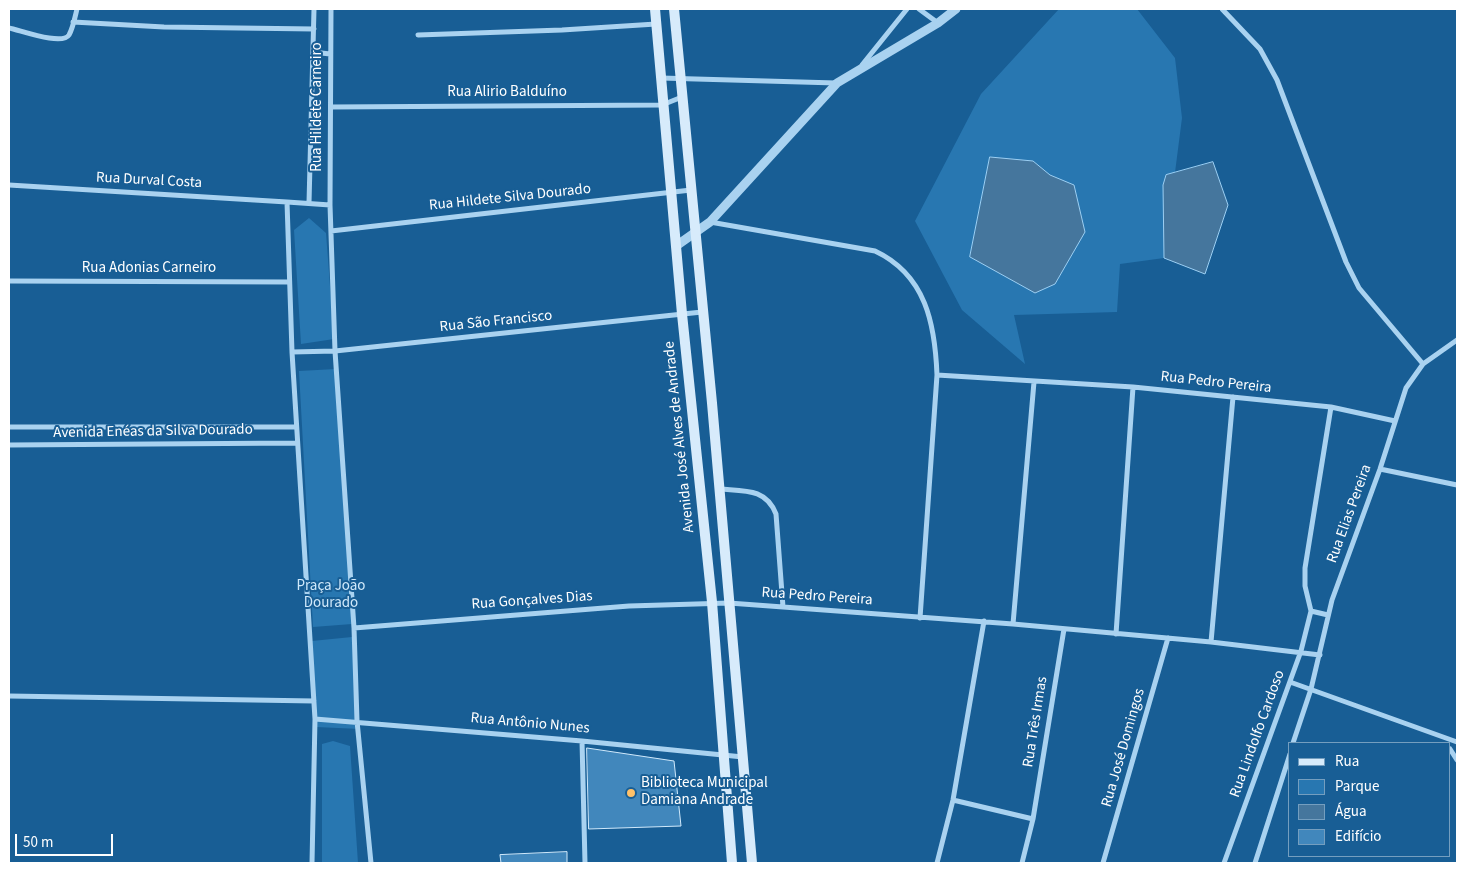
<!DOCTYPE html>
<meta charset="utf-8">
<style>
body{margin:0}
#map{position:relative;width:1466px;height:872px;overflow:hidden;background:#185e95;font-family:"Source Sans 3",sans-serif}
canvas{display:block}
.frame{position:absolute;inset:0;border:10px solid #fff;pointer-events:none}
.legend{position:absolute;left:1288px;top:742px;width:162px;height:115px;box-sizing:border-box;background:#185e95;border:1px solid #749ebf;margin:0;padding:6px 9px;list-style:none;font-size:15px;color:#fff}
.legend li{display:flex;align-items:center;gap:10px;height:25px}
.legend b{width:25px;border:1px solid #749ebf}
.scale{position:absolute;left:15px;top:834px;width:98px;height:22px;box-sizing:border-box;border:2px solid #fff;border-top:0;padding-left:6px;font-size:15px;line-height:18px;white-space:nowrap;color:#fff;-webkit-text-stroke:4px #185e95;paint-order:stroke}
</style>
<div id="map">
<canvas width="1466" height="872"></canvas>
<div class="frame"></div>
<ul class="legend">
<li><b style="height:6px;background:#d7ebfb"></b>Rua</li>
<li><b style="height:14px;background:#2877b1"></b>Parque</li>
<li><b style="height:14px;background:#45769d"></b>Água</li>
<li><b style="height:14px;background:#4187bc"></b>Edifício</li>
</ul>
<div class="scale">50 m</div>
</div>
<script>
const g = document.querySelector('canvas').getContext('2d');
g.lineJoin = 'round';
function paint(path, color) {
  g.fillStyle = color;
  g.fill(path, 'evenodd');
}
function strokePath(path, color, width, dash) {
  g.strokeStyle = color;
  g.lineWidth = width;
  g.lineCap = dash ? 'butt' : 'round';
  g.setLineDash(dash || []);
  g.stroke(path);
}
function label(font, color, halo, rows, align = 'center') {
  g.font = font + ' "Source Sans 3",sans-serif';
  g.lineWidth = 4;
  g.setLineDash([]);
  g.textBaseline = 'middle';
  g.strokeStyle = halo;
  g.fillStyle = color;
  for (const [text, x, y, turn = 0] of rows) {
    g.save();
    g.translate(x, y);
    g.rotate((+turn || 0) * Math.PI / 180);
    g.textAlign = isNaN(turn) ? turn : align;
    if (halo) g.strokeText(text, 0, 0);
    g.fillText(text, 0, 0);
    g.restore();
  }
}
paint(new Path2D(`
 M 1059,9 L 1137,9 L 1175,58 L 1182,118 L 1164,258 L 1120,264 L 1117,312 L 1014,315 L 1025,364 L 962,310 L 915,221 L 981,94 Z
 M 309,218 L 326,233 L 334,339 L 301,344 L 294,230 Z
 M 336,369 L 352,624 L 313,627 L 299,371 Z
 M 352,637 L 360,729 L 316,727 L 312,641 Z
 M 333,741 L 350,746 L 358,863 L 322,863 L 322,744 Z`), '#2877b1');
const water = new Path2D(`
 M 990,157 L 1033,161 L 1050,175 L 1074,185 L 1085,232 L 1055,284 L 1035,293 L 970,257 Z
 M 1213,162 L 1228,205 L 1205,274 L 1164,258 L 1163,185 L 1166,175 Z`);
paint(water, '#45769d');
strokePath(water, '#9ccff3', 1);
const building = new Path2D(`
 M 587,748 L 674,761 L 681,826 L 589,829 Z
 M 567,852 L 567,863 L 501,863 L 500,855 Z`);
paint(building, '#4187bc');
strokePath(building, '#d0e9fb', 1);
strokePath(new Path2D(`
 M 331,9 L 330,205 L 335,351 L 354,628 L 357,721 L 371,863
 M 919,9 L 938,23
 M 1222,9 L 1260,49 L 1277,80 L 1346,262 L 1359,288 L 1423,364
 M 73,22 L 164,27 L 314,29
 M 9,28 C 20,30 62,46 69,35 C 73,28 75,17 77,9
 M 418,35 L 562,30 L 656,24
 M 313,52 L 330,54
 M 862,65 L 907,9
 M 661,78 L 836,83
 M 331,107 L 662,105 L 682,97
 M 9,185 L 287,202
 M 309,203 L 314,9
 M 710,222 L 875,251 C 926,275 935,324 937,375 L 920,618
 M 331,231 L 691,190
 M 9,281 L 289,282
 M 292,352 L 335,351 L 702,312
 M 937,375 L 1133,387 L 1331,407 L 1395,421
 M 9,427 L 296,427
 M 9,445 L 297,443
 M 1380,469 L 1457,485
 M 720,489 C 744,491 766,488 776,514 L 783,607
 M 1311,611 L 1328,615
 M 1013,624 L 1034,382
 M 354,628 L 629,606 L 729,603 L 1013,624 L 1211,642 L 1320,655
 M 1116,634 L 1133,387
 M 1211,642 L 1233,397
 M 1290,682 L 1457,742
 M 9,696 L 314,701
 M 315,719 L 582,741 L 743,757
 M 582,741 L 585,863
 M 1293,743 L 1311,689 L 1332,600 L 1380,469 L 1406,388 L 1423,364 L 1457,340
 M 1450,749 L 1457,760
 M 953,800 L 1033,819 L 1022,863
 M 1033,819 L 1064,629
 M 312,863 L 315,719 L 292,352 L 287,202 L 330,205
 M 937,863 L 953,800 L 984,621
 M 1103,863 L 1168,638
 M 1224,863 L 1301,651 L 1311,611 L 1305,586 L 1305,568 L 1331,407
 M 1255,863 L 1290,754`), '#a9d2f0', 5);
strokePath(new Path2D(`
 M 676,246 L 710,222 L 837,83 L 938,23 L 956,9`), '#a9d2f0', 9);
strokePath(new Path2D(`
 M 655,9 L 682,314 L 712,602 L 732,863
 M 674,9 L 712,403 L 752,863`), '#d7ebfb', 10);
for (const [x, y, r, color] of [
 [631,793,5,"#ffc169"]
]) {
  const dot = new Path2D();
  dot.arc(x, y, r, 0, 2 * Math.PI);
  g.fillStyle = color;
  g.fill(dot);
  strokePath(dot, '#185e95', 2);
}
label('15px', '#fff', '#185e95', [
 ["Rua Alirio Balduíno",507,93],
 ["Rua Hildete Carneiro",318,107,-90],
 ["Rua Durval Costa",149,181,3],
 ["Rua Hildete Silva Dourado",510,198,-6],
 ["Rua Adonias Carneiro",149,269],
 ["Rua São Francisco",496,322,-6],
 ["Rua Pedro Pereira",1216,383,6],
 ["Avenida Enéas da Silva Dourado",153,432,-1],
 ["Avenida José Alves de Andrade",680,437,-96],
 ["Rua Elias Pereira",1350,514,-70],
 ["Rua Pedro Pereira",817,597,4],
 ["Rua Gonçalves Dias",532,601,-4],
 ["Rua Três Irmas",1036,722,-81],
 ["Rua Antônio Nunes",530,724,5],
 ["Rua Lindolfo Cardoso",1258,734,-70],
 ["Rua José Domingos",1124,748,-74]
]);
label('15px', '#d0e9fb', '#185e95', [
 ["Praça João",331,587],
 ["Dourado",331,604]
]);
label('15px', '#fff', '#185e95', [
 ["Biblioteca Municipal",641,784],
 ["Damiana Andrade",641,801]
], 'left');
</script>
